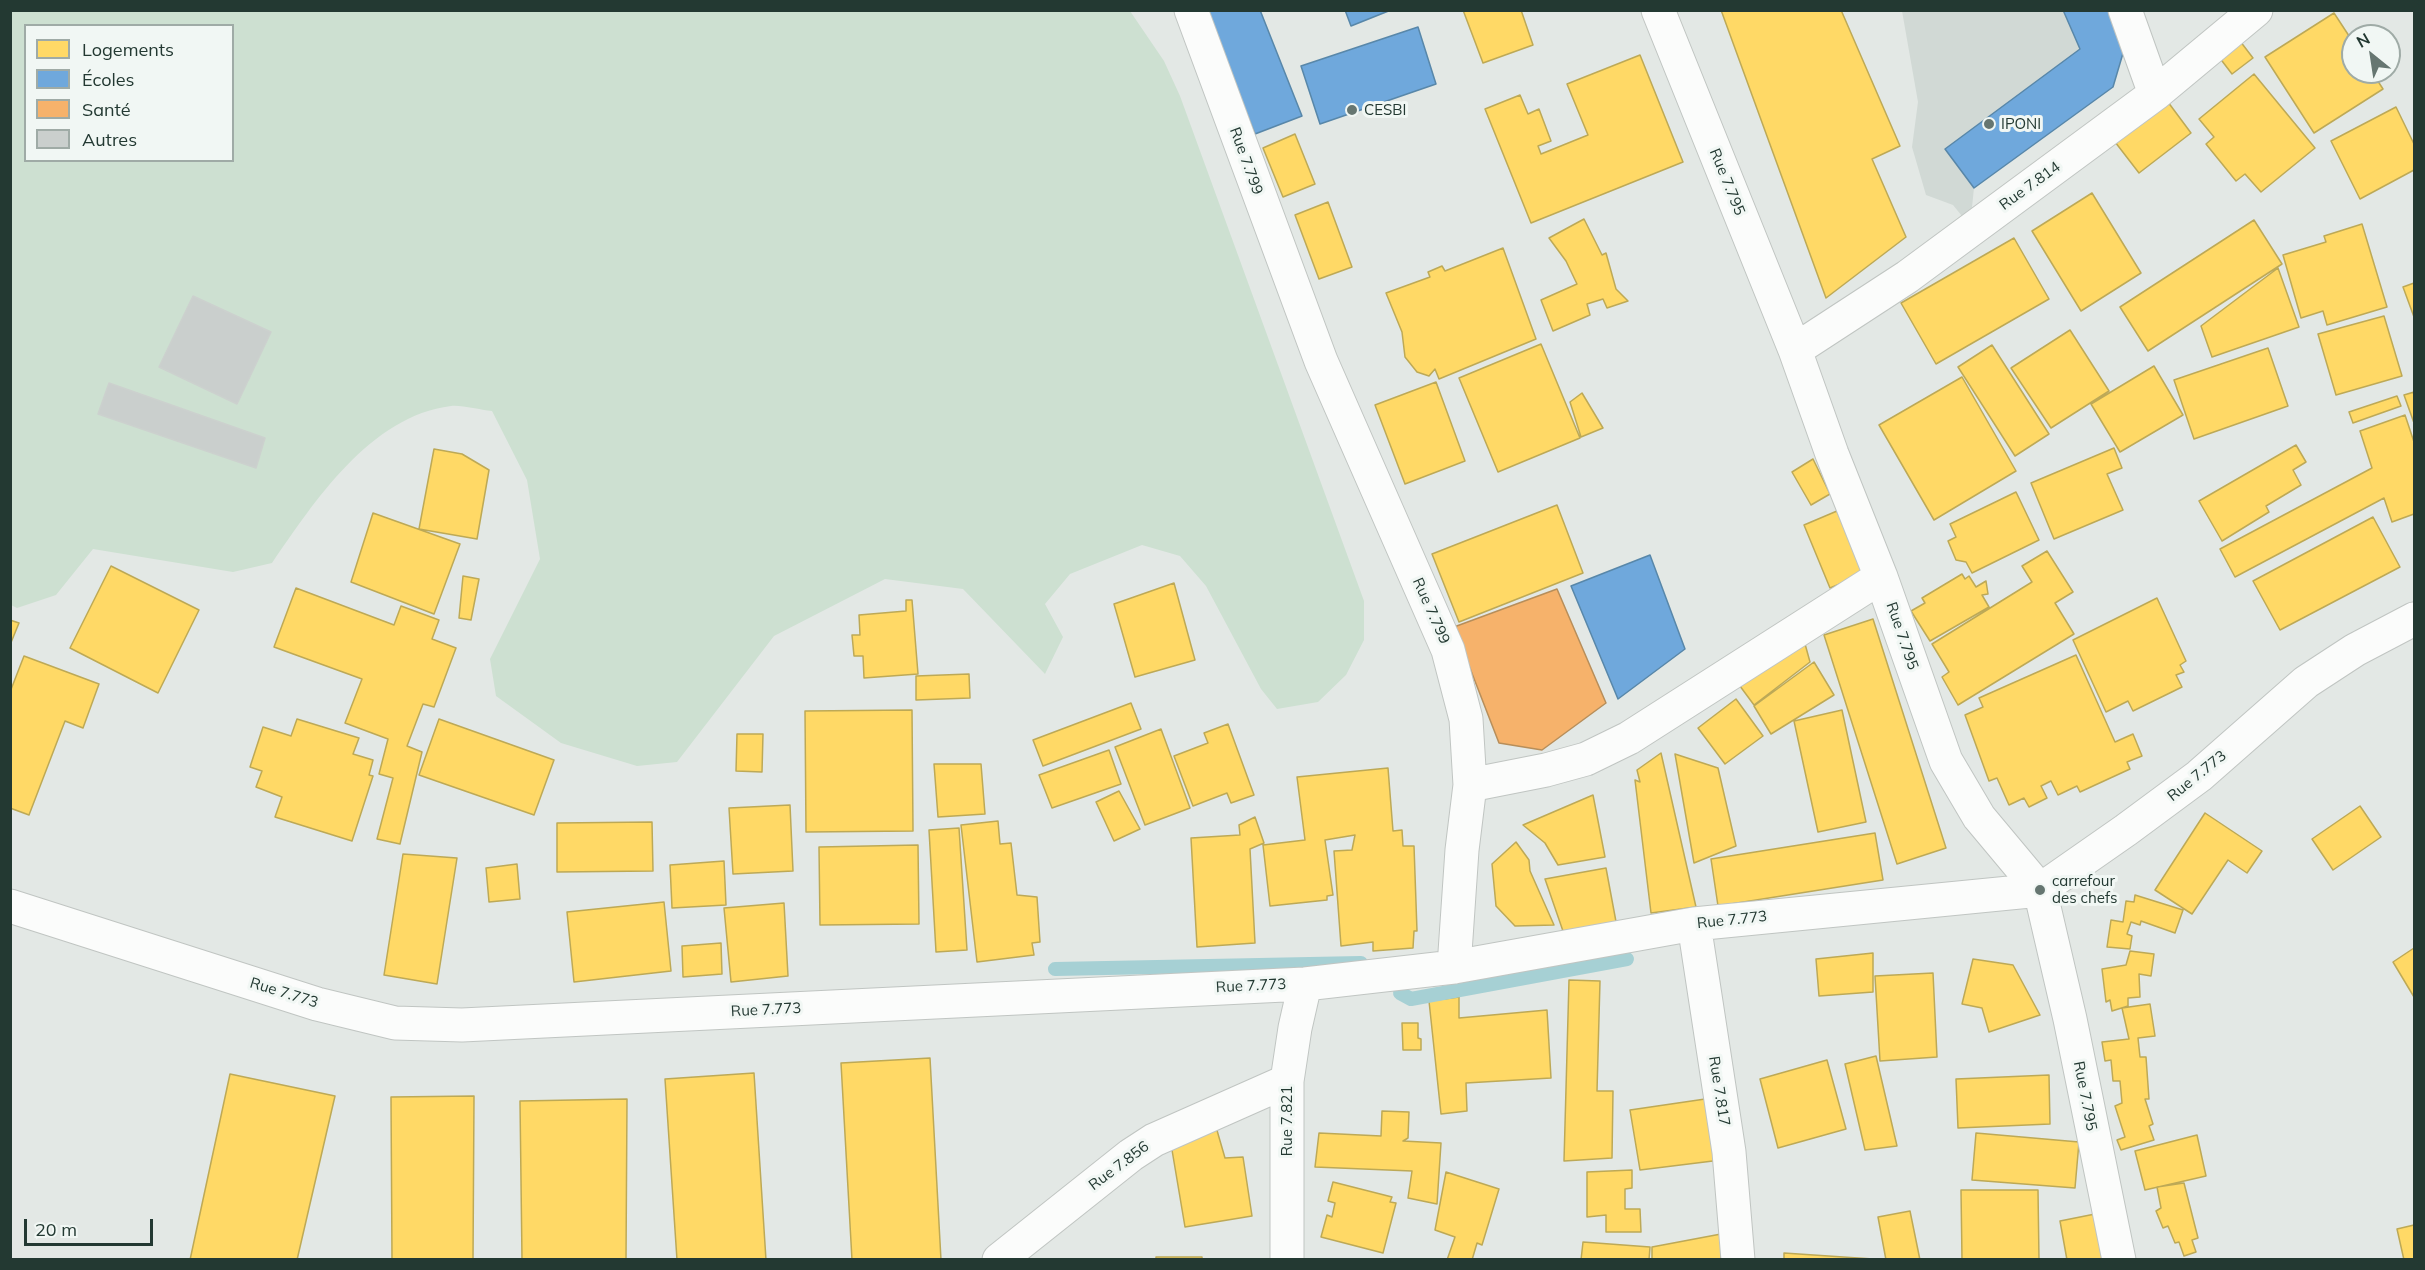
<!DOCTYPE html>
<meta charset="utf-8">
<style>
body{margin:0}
#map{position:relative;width:2425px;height:1270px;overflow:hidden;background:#e3e8e5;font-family:Mulish,sans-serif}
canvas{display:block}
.frame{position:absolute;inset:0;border:12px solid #233932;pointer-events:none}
.legend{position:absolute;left:24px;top:24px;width:210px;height:138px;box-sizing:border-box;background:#f1f7f4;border:2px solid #9faba6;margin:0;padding:8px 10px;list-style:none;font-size:18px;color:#233932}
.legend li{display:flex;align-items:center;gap:12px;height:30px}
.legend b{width:30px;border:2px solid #9faba6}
.north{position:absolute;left:2341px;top:24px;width:60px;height:60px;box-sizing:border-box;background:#f1f7f4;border:2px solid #9faba6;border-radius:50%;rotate:330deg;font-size:16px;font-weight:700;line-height:24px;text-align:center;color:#233932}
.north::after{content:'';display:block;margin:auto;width:21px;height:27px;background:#667671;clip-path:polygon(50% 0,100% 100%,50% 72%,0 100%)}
.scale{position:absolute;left:24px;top:1219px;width:129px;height:27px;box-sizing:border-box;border:3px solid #233932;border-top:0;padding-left:8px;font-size:18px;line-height:21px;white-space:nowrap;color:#233932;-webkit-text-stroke:4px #f1f7f4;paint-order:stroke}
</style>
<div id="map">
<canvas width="2425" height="1270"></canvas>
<div class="frame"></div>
<ul class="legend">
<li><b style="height:16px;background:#ffd966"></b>Logements</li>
<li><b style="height:16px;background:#6fa8dc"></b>Écoles</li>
<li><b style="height:16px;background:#f6b26b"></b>Santé</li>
<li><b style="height:16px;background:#cacfcd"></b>Autres</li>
</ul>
<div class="north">N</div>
<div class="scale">20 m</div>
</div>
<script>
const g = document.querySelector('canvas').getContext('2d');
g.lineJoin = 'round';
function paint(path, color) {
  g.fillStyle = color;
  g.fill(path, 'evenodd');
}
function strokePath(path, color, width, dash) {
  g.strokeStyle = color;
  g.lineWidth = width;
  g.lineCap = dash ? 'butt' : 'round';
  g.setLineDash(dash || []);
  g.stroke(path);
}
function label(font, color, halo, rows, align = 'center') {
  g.font = font + ' Mulish,sans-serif';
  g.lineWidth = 6;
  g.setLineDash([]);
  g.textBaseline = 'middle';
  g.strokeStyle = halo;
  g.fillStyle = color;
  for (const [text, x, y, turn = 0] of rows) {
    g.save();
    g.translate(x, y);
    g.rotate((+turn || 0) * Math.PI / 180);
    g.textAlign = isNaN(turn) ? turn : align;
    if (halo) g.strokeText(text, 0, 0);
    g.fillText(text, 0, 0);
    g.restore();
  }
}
paint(new Path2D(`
 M 1902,11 L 2120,11 L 2129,33 L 2113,87 L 1974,188 L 1970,226 L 1953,205 L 1926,195 L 1912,147 L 1918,102 Z`), '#d1d9d5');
paint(new Path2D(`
 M 10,11 L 1130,11 L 1164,61 L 1180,96 L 1364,601 L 1364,640 L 1346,675 L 1318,702 L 1277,709 L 1261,689 L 1206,586 L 1180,556 L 1142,545 L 1070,574 L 1045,604 L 1063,637 L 1045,674 L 963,589 L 885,579 L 774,636 L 677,762 L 637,766 L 561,743 L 496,696 L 490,659 L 540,559 L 527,480 L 492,411 C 479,410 463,405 451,406 C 370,416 314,502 272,563 L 233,572 L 93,549 L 56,595 L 17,608 L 11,605 ZM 26,26 L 232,26 L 232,160 L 26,160 Z`), '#cde0d1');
const homes = new Path2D(`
 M 1463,10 L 1521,10 L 1533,45 L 1483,63 Z
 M 1721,10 L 1841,10 L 1900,146 L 1872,159 L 1906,237 L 1826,298 Z
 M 2334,13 L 2353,42 L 2353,72 L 2372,72 L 2383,89 L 2314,133 L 2265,57 Z
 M 2240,41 L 2253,58 L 2232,74 L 2219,57 Z
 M 1640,55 L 1683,162 L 1531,223 L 1485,109 L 1520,95 L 1528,114 L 1539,109 L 1551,141 L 1538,146 L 1541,154 L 1588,135 L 1567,84 Z
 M 2254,74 L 2315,148 L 2261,192 L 2245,174 L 2236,181 L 2206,144 L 2214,137 L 2199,119 Z
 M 2165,98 L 2191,133 L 2139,173 L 2112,138 Z
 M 2396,107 L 2414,144 L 2414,170 L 2360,199 L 2331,141 Z
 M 1295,134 L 1315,184 L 1283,197 L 1263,148 Z
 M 2092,193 L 2141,273 L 2081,311 L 2032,231 Z
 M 1328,202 L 1352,267 L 1319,279 L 1295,215 Z
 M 1584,219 L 1602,255 L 1606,253 L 1616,289 L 1628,301 L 1607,308 L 1603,299 L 1587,304 L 1590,315 L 1553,331 L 1541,300 L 1577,284 L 1566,261 L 1549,238 Z
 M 2254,220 L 2282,264 L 2148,351 L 2120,307 Z
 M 2362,224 L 2387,307 L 2327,325 L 2323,311 L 2301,318 L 2283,255 L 2326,242 L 2324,236 Z
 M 2014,238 L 2049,299 L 1936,364 L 1901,303 Z
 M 1503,248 L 1536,339 L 1439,379 L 1435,369 L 1429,376 L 1417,372 L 1405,357 L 1402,332 L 1386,293 L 1430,277 L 1428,272 L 1442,266 L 1445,271 Z
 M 2278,268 L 2299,327 L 2212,357 L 2201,326 Z
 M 2414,283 L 2414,317 L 2403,287 Z
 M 2384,316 L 2402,376 L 2336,395 L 2318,334 Z
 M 2070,330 L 2109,391 L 2051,428 L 2011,368 Z
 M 1541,344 L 1580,438 L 1498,472 L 1459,378 Z
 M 1992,345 L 2049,434 L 2015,456 L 1958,367 Z
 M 2268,348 L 2288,406 L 2194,439 L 2174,380 Z
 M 2154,366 L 2183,415 L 2120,452 L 2091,404 Z
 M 1962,377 L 2016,471 L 1934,520 L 1879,425 Z
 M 1436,382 L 1465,461 L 1405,484 L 1375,405 Z
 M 2414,392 L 2414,423 L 2404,395 Z
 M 1582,393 L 1603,428 L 1581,437 L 1570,402 Z
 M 2397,396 L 2401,406 L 2353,423 L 2349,412 Z
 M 2405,415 L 2414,442 L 2414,514 L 2392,522 L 2384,498 L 2235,577 L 2220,549 L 2372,468 L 2360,431 Z
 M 2296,445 L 2306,462 L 2293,470 L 2301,485 L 2266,506 L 2269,512 L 2222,541 L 2199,501 Z
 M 2114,448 L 2122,468 L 2107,474 L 2123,510 L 2054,539 L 2031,483 Z
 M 434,449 L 462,454 L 489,470 L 477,539 L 419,529 Z
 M 1813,459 L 1830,494 L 1811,505 L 1792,472 Z
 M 2016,492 L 2039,540 L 1972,573 L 1966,562 L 1956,560 L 1948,541 L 1956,537 L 1950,524 Z
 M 1557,505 L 1583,573 L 1459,622 L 1432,554 Z
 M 1837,511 L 1864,574 L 1830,588 L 1804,525 Z
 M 373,513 L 460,544 L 434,614 L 351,582 Z
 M 2373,517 L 2400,567 L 2280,630 L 2253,581 Z
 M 2047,551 L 2073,592 L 2055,603 L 2074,634 L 1958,705 L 1942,677 L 1949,672 L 1932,644 L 2032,582 L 2022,566 Z
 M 111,566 L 199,610 L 158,693 L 70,648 Z
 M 1962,574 L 1965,579 L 1969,576 L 1976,587 L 1986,581 L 1988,594 L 1982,595 L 1989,607 L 1930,641 L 1911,611 L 1925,603 L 1922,598 Z
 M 463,576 L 479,579 L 471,620 L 459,618 Z
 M 1174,583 L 1195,660 L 1135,677 L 1114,604 Z
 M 296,588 L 394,625 L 401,606 L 439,620 L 432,639 L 456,648 L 434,707 L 423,704 L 407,746 L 422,752 L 400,844 L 377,839 L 393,778 L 379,774 L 388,739 L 345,723 L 362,679 L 274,647 Z
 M 2157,598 L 2186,661 L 2180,665 L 2184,672 L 2176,675 L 2182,687 L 2133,711 L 2128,701 L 2106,712 L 2073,640 Z
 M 906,600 L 912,600 L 918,674 L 864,678 L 863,656 L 854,656 L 852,635 L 860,635 L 859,615 L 906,611 Z
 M 1873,619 L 1946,848 L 1897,864 L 1824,635 Z
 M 10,620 L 19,623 L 10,645 Z
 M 1802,633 L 1810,662 L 1754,705 L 1737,682 Z
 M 2076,655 L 2115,742 L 2133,734 L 2142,756 L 2127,762 L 2130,769 L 2080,792 L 2077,786 L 2058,795 L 2051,781 L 2041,786 L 2047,798 L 2029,807 L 2024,798 L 2009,805 L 1997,778 L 1989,781 L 1965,715 L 1983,707 L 1979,698 Z
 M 24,656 L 99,684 L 83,728 L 65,721 L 29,815 L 10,808 L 10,692 Z
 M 1814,662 L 1834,695 L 1771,734 L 1754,706 Z
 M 969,674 L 970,698 L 916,700 L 916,676 Z
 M 1736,699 L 1763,736 L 1725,764 L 1698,728 Z
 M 1131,703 L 1141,729 L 1043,766 L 1033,740 Z
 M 912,710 L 913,831 L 806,832 L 805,711 Z
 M 1842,710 L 1866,822 L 1818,832 L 1794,721 Z
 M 297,719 L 359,738 L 353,754 L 373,760 L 369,775 L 373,776 L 352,841 L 275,817 L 282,797 L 256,787 L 262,771 L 250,767 L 263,727 L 291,736 Z
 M 439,719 L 554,760 L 534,815 L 419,775 Z
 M 1228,724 L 1254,795 L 1231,803 L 1227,793 L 1193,806 L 1174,756 L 1208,743 L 1204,733 Z
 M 1161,729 L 1190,808 L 1145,825 L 1115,747 Z
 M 737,734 L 763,734 L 762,772 L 736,771 Z
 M 1109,750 L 1121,784 L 1052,808 L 1039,775 Z
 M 1661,753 L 1696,907 L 1651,913 L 1635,780 L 1640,782 L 1637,770 Z
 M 1675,754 L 1718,768 L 1736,846 L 1694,863 Z
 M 934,764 L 981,764 L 985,814 L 938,817 Z
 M 1388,768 L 1393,831 L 1402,830 L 1403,846 L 1414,846 L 1417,931 L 1414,931 L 1413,948 L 1373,951 L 1373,942 L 1341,946 L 1334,851 L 1352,850 L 1355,835 L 1325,840 L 1333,895 L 1327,896 L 1327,900 L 1270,906 L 1263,845 L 1305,840 L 1297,777 Z
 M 1119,791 L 1140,829 L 1114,841 L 1096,802 Z
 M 1593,795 L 1605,857 L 1558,865 L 1545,843 L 1523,825 Z
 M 790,805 L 793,871 L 733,874 L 729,808 Z
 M 2360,806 L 2381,837 L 2333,870 L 2312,839 Z
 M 2205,813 L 2262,851 L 2247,873 L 2228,860 L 2192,914 L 2155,890 Z
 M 1255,817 L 1264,843 L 1250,849 L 1255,943 L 1197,947 L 1191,838 L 1240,835 L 1239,825 Z
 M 998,821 L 1000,844 L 1011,843 L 1017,895 L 1037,897 L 1040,942 L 1032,943 L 1034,955 L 977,962 L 961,825 Z
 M 652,822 L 653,871 L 557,872 L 557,823 Z
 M 959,828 L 967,950 L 936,952 L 929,830 Z
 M 1875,833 L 1883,880 L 1718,906 L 1711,859 Z
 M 1516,842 L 1529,860 L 1530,871 L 1554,925 L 1515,926 L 1496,906 L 1492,864 Z
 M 918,845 L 919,924 L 820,925 L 819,847 Z
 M 403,854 L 457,858 L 437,984 L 384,975 Z
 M 724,861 L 726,905 L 672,908 L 670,865 Z
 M 517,864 L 520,899 L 489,902 L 486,868 Z
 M 1606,868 L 1617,927 L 1564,934 L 1545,879 Z
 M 2135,895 L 2183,910 L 2175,933 L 2141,921 L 2140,925 L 2131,922 L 2127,934 L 2132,936 L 2130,949 L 2107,947 L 2111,920 L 2123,922 L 2126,901 L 2134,902 Z
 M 664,902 L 671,971 L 574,982 L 567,912 Z
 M 784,903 L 788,976 L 731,982 L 724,908 Z
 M 721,943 L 722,974 L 683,977 L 682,946 Z
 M 2414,948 L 2414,997 L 2393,962 Z
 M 2130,951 L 2154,954 L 2151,976 L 2139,974 L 2140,997 L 2128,998 L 2128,1006 L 2112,1011 L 2110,1000 L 2106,1002 L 2102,969 L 2126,965 Z
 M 1873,953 L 1873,992 L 1819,996 L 1816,959 Z
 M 1973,959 L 2013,965 L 2040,1015 L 1989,1032 L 1982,1008 L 1962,1004 Z
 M 1933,973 L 1937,1057 L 1880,1061 L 1875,976 Z
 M 1569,980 L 1600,981 L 1597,1091 L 1613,1091 L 1612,1158 L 1564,1161 Z
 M 1459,997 L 1459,1018 L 1547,1010 L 1551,1078 L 1466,1083 L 1467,1111 L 1441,1114 L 1429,1001 Z
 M 2150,1004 L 2155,1036 L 2138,1038 L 2140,1057 L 2146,1057 L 2149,1099 L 2145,1099 L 2153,1124 L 2149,1126 L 2154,1140 L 2121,1150 L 2117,1140 L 2125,1137 L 2115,1106 L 2122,1103 L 2120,1081 L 2113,1081 L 2111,1060 L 2105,1061 L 2102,1042 L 2129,1039 L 2122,1008 Z
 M 1402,1023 L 1418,1023 L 1418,1038 L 1421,1039 L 1421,1050 L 1403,1050 Z
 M 1876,1056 L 1897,1146 L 1865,1150 L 1845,1064 Z
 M 930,1058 L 941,1260 L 852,1260 L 841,1063 Z
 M 1827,1060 L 1846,1129 L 1778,1148 L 1760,1079 Z
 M 754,1073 L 766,1260 L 677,1260 L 665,1079 Z
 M 230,1074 L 335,1096 L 297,1260 L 190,1260 Z
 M 2049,1075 L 2050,1124 L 1958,1128 L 1956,1079 Z
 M 474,1096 L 473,1260 L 392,1260 L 391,1097 Z
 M 1712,1098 L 1721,1160 L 1640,1170 L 1630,1110 Z
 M 627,1099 L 626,1260 L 522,1260 L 520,1101 Z
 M 1382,1111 L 1409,1112 L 1408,1138 L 1403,1141 L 1441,1143 L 1437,1204 L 1408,1198 L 1412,1171 L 1315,1167 L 1319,1133 L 1381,1136 Z
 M 1214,1120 L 1225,1158 L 1243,1157 L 1252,1216 L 1185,1227 L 1171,1144 Z
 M 1976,1133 L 2079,1142 L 2075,1188 L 1972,1180 Z
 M 2197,1135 L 2206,1176 L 2145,1190 L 2135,1151 Z
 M 1632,1170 L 1632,1188 L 1625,1189 L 1625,1209 L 1640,1209 L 1641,1232 L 1606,1232 L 1606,1215 L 1587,1217 L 1587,1172 Z
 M 1446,1172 L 1499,1189 L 1482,1245 L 1477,1243 L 1472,1260 L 1447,1260 L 1455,1237 L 1435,1230 Z
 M 1333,1182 L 1392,1197 L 1390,1202 L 1396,1203 L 1383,1253 L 1321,1237 L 1327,1215 L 1332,1217 L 1335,1203 L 1328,1201 Z
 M 2184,1183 L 2198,1238 L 2192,1240 L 2196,1252 L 2184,1256 L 2179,1242 L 2175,1243 L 2168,1226 L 2163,1228 L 2156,1211 L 2161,1208 L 2157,1187 Z
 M 1961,1190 L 2038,1190 L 2039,1260 L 1962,1260 Z
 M 1910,1211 L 1920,1260 L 1886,1260 L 1878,1217 Z
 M 2105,1212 L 2114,1260 L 2067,1260 L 2060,1221 Z
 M 2414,1225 L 2414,1260 L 2404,1260 L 2397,1229 Z
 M 1721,1234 L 1721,1260 L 1652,1260 L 1652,1247 Z
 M 1583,1242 L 1650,1247 L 1649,1260 L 1581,1260 Z
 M 1784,1253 L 1873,1259 L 1784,1260 Z
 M 1156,1257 L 1202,1257 L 1202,1260 L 1156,1260 Z`);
paint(homes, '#ffd966');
strokePath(homes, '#bda956', 1.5);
const schools = new Path2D(`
 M 1205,10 L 1260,10 L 1302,116 L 1255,134 Z
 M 1345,10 L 1391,10 L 1351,26 Z
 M 2063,10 L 2120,10 L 2129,33 L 2113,87 L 1974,188 L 1945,149 L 2080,49 Z
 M 1418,27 L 1436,84 L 1320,124 L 1301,66 Z
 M 1650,555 L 1685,649 L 1618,699 L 1571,586 Z`);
paint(schools, '#6fa8dc');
strokePath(schools, '#5887a9', 1.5);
const health = new Path2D(`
 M 1557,589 L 1606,703 L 1542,750 L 1499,743 L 1454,627 Z`);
paint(health, '#f6b26b');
strokePath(health, '#b78e5a', 1.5);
strokePath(new Path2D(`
 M 1055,969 L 1361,963
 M 1400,993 L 1411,999 L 1627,959`), '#a6d0d4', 14);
const building = new Path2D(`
 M 193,296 L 271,332 L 237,404 L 159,367 Z
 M 109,383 L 265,438 L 256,468 L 98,414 Z`);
paint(building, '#cacfcd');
strokePath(building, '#ccd1ce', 1.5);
const street = new Path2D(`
 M 1191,10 L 1321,361 L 1448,650 L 1466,719 L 1470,785 L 1546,770 L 1586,759 L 1629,738 L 1881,577
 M 1658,10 L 1795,350 L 1832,454 L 1881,577 L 1946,761 L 1979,817 L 2040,890 L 2070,1019 L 2119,1260
 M 2125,10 L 2155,94
 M 1795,350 L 1907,277 L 2155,94 L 2256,10
 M 10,906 L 317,1004 L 395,1023 L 462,1025 L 1305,984 L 1454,967 L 1694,924 L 2040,890 L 2126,830 L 2199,776 L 2306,682 L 2355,650 L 2414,619
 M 1694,924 L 1729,1152 L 1738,1260
 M 1454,967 L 1462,850 L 1470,785
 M 999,1260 L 1131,1155 L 1154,1140 L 1287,1081
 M 1287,1260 L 1287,1081 L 1295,1028 L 1305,984`);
strokePath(street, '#c0c5c2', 35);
strokePath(street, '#fbfcfb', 33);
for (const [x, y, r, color] of [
 [1352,110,6,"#667671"],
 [1989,124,6,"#667671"],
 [2040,890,6,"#667671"]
]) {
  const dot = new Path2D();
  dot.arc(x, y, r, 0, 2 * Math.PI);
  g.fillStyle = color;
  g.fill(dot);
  strokePath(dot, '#f1f7f4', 2);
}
label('15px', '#233932', '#f1f7f4', [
 ["CESBI",1364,110],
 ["IPONI",2001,124],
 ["carrefour",2052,881],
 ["des chefs",2052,898]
], 'left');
label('15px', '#233932', '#f1f7f4', [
 ["Rue 7.799",1246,161,70],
 ["Rue 7.795",1727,182,68],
 ["Rue 7.814",2030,186,-36],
 ["Rue 7.799",1431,611,66],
 ["Rue 7.795",1902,636,71],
 ["Rue 7.773",2197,776,-39],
 ["Rue 7.773",1732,920,-6],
 ["Rue 7.773",1251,986,-3],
 ["Rue 7.773",284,993,17],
 ["Rue 7.773",766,1010,-3],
 ["Rue 7.817",1719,1091,81],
 ["Rue 7.795",2085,1096,79],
 ["Rue 7.821",1287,1121,-90],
 ["Rue 7.856",1119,1166,-37]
]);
</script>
